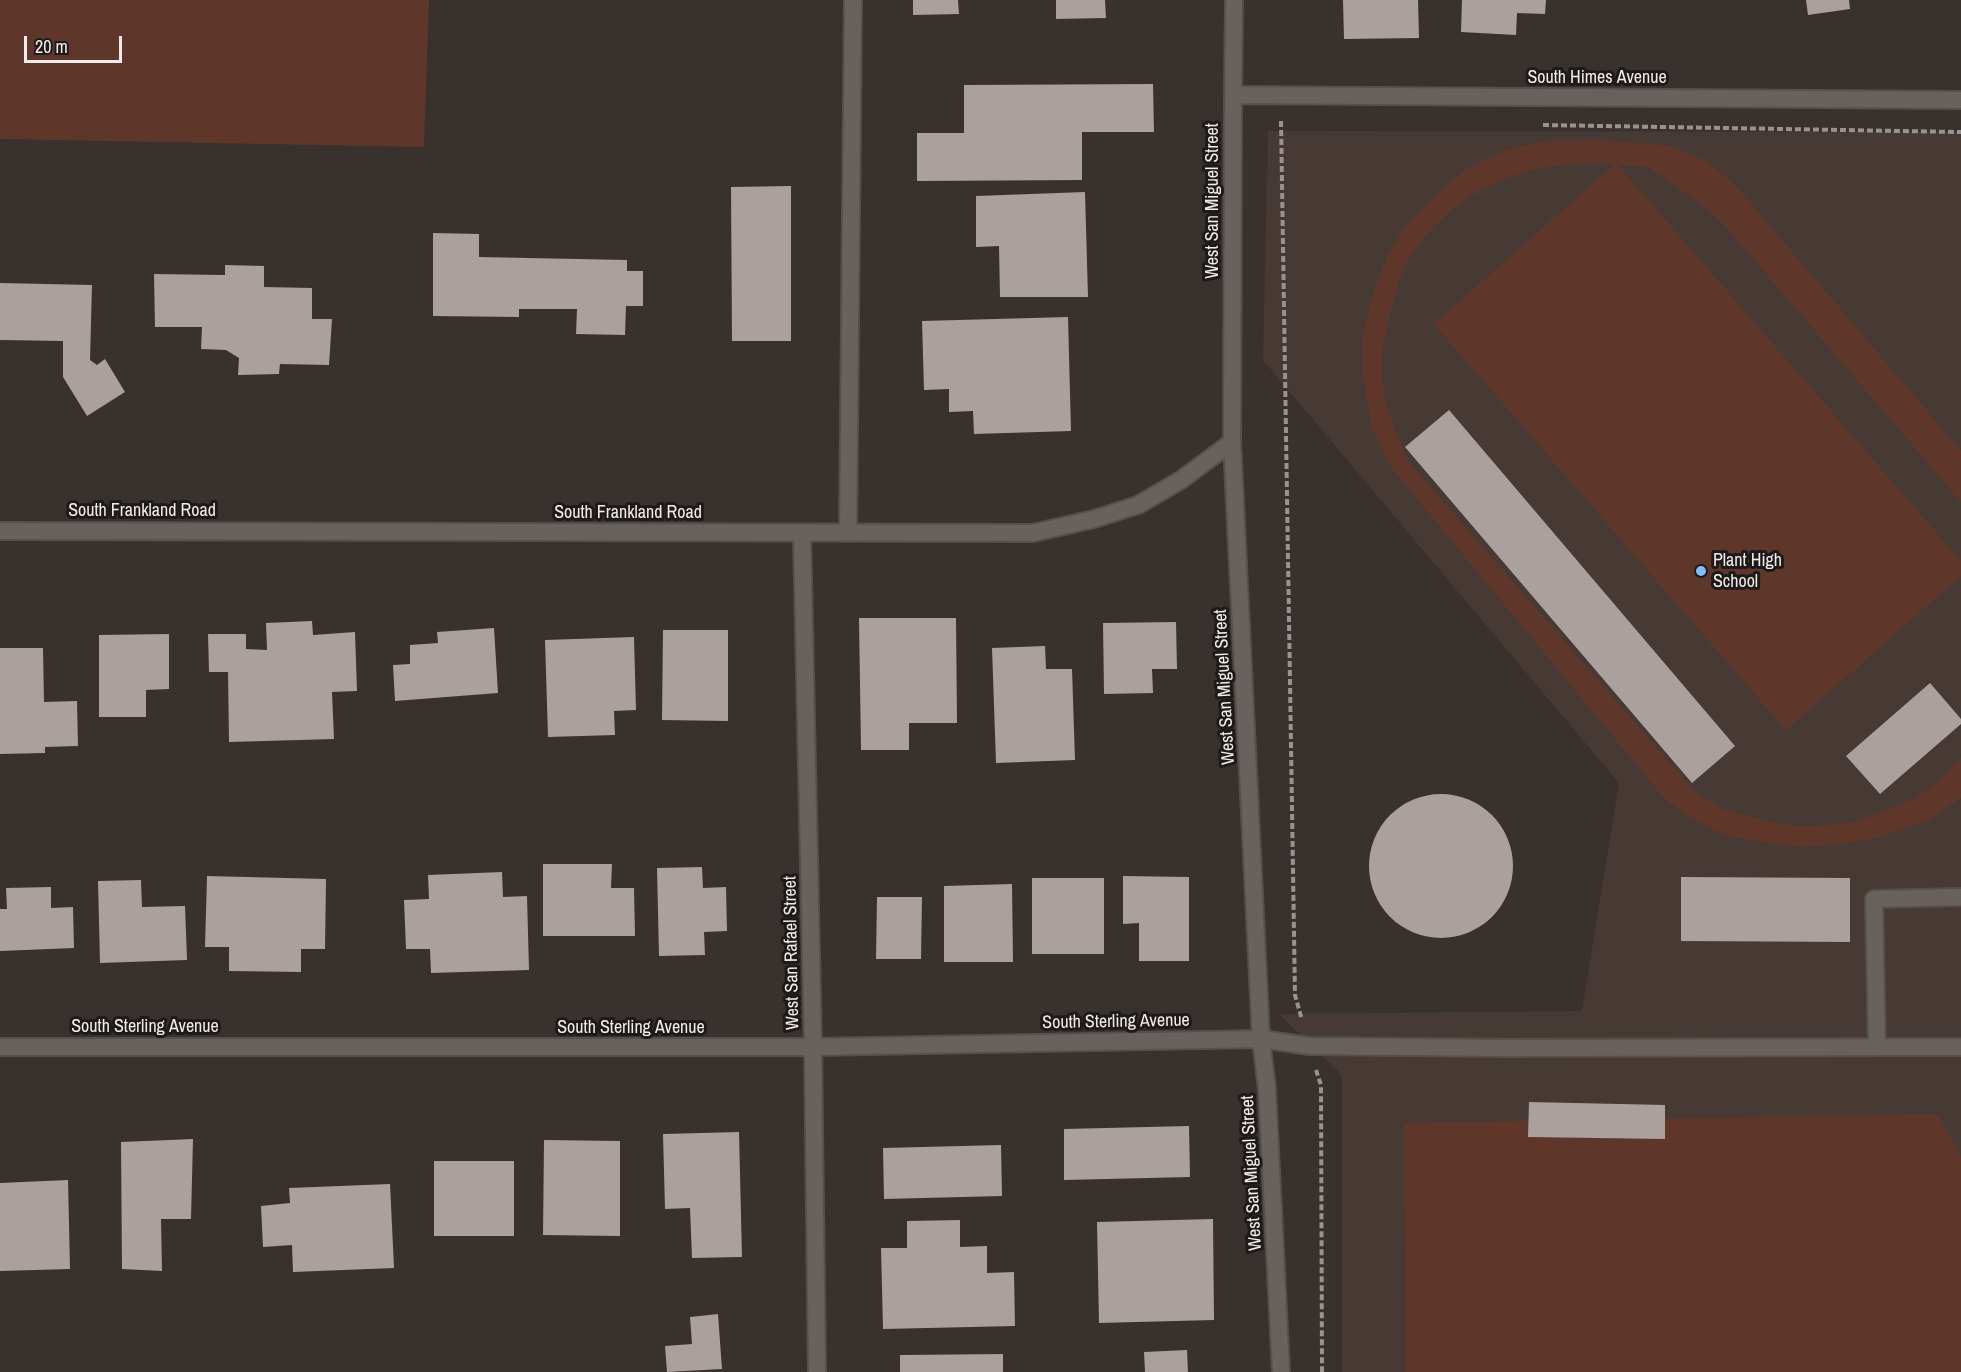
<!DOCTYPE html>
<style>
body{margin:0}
#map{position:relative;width:1961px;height:1372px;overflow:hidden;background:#39312e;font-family:"Archivo Narrow",sans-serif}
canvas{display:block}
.scale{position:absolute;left:24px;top:36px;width:98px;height:27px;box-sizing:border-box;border:3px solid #f1eceb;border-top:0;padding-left:8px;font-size:18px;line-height:21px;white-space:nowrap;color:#f1eceb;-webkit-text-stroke:4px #1d1a19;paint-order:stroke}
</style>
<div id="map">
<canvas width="1961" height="1372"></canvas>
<div class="scale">20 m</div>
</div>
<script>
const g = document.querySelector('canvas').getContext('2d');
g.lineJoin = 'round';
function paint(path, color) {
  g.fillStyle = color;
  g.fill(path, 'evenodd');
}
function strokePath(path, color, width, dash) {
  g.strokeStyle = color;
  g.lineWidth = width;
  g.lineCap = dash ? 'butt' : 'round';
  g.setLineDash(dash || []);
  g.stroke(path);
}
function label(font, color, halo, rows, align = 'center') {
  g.font = font + ' "Archivo Narrow",sans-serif';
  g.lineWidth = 6;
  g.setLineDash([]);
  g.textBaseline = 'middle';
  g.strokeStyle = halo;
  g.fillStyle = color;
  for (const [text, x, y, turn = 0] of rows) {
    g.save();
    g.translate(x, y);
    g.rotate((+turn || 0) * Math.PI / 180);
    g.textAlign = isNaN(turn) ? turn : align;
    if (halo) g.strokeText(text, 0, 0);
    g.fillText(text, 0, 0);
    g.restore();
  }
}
paint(new Path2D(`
 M 1268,131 L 1961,132 L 1961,1372 L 1342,1372 L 1342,1075 L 1279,1014 L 1582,1011 L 1619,783 L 1263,360 Z`), '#473a35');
paint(new Path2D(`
 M 0,0 L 429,0 L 424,147 L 0,139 Z
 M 1601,140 L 1670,146 L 1708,162 L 1737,187 L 1961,451 L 1961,502 L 1721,221 L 1690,196 L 1648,167 L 1618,165 L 1961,561 L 1961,576 L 1786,730 L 1434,324 L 1615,164 C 1536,157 1458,185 1412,254 C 1402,269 1397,289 1392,306 C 1384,333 1379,363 1384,392 C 1388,416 1398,438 1408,461 L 1694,791 L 1721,808 L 1770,822 L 1797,826 L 1833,825 L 1864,819 L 1916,798 L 1938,782 L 1961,758 L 1961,798 L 1929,820 L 1884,836 L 1855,842 L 1806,847 L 1773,844 L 1727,836 L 1690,818 L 1663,797 L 1390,466 L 1372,430 L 1363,376 L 1362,336 L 1372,296 L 1387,256 L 1404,228 L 1441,190 L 1466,169 L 1506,150 L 1546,141 Z
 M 1937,1114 L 1961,1156 L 1961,1372 L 1406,1372 L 1404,1123 Z`), '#5e372a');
paint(new Path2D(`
 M 913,0 L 958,0 L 959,14 L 913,15 Z
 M 1056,0 L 1105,0 L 1106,18 L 1056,19 Z
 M 1343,0 L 1418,0 L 1419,38 L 1344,39 Z
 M 1462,0 L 1546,0 L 1545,14 L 1517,13 L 1516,35 L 1461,32 Z
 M 1806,0 L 1849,0 L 1850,9 L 1808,15 Z
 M 1153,84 L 1154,132 L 1082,132 L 1082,180 L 917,181 L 917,133 L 964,133 L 964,85 Z
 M 791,186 L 791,341 L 732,341 L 731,187 Z
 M 1085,192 L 1088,297 L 1000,297 L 999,246 L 976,247 L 976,196 Z
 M 433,233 L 479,234 L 479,257 L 627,260 L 627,271 L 643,271 L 643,306 L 626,306 L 625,335 L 576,334 L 577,309 L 519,309 L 519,317 L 433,316 Z
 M 225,265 L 264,266 L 264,287 L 312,288 L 312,319 L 332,319 L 329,365 L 280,364 L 279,374 L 238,375 L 239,358 L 226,350 L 201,349 L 202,327 L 155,327 L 154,274 L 225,275 Z
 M 0,283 L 92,285 L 90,360 L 97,365 L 105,359 L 125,392 L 87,416 L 63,377 L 63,341 L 0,340 Z
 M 1068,317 L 1071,431 L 974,434 L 973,411 L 949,412 L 949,389 L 924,390 L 922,321 Z
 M 1449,410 L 1735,746 L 1692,783 L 1405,447 Z
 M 859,618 L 956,618 L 957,723 L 909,723 L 909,750 L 861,750 Z
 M 312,621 L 313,635 L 355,632 L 357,691 L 332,692 L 334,739 L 229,742 L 228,672 L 209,672 L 208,634 L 246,634 L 246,649 L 267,650 L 266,623 Z
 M 1176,622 L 1177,669 L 1152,669 L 1153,693 L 1104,694 L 1103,623 Z
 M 494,628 L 498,693 L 395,701 L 393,665 L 410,664 L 410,645 L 438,643 L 437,632 Z
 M 663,630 L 728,630 L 728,721 L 662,720 Z
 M 169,634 L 169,689 L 146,690 L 146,717 L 99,717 L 99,635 Z
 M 634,637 L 636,710 L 614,711 L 615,735 L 548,737 L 545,640 Z
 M 1045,646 L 1046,669 L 1072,669 L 1075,760 L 996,763 L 992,648 Z
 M 0,648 L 43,648 L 44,702 L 77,701 L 78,746 L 45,747 L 45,753 L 0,754 Z
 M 1930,683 L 1961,719 L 1961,724 L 1880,794 L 1846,756 Z
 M1369 866a72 72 0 1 1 144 0a72 72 0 1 1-144 0Z
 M 543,864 L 612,864 L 611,888 L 634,888 L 635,936 L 543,936 Z
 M 702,867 L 703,888 L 726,887 L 727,931 L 704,932 L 705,955 L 659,956 L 657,868 Z
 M 502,872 L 503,897 L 527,896 L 529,970 L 431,973 L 430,949 L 406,949 L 404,900 L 429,899 L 428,875 Z
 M 207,876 L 326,879 L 325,949 L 301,949 L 301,972 L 229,971 L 229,947 L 205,947 Z
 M 1123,876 L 1189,877 L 1189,961 L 1139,961 L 1139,923 L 1123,924 Z
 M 1681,877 L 1850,878 L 1850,942 L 1681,941 Z
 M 1032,878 L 1104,878 L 1104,954 L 1032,954 Z
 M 141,880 L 142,907 L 185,906 L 187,960 L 100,963 L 98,881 Z
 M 1012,884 L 1013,962 L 944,962 L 944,886 Z
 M 51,887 L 51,908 L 73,907 L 74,948 L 0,951 L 0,909 L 7,909 L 6,888 Z
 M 877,897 L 922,897 L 921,959 L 876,959 Z
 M 1529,1102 L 1665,1105 L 1665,1139 L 1528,1137 Z
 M 1189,1126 L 1190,1177 L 1064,1180 L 1064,1129 Z
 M 739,1132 L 742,1257 L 692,1258 L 690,1208 L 665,1209 L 663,1134 Z
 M 193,1139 L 191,1219 L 161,1219 L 162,1271 L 122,1269 L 121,1142 Z
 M 544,1140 L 620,1141 L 620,1236 L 543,1235 Z
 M 1001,1145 L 1002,1196 L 884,1199 L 883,1148 Z
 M 434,1161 L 514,1161 L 514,1236 L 434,1236 Z
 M 68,1180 L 70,1269 L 0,1271 L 0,1183 Z
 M 390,1184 L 394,1268 L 293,1272 L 292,1245 L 263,1247 L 261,1206 L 290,1203 L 289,1188 Z
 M 1213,1219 L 1214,1320 L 1099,1323 L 1097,1222 Z
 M 960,1220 L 960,1247 L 987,1246 L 987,1273 L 1014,1272 L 1015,1326 L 883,1329 L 881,1248 L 907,1248 L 907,1221 Z
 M 718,1314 L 722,1369 L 667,1372 L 665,1346 L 692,1344 L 690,1317 Z
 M 1187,1350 L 1188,1372 L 1145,1372 L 1144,1352 Z
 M 1003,1354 L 1003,1372 L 900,1372 L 900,1355 Z`), '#aaa09d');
const service = new Path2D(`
 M 848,533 L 853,0
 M 1261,1039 L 1309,1046 L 1504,1048 L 1961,1047
 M 1877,1047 L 1874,899 L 1961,897`);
const minor = new Path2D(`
 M 1233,95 L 1234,0
 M 1232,442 L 1261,1039 L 1267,1089 L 1281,1372
 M 802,533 L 813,1047 L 817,1372
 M 0,1047 L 813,1047 L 1261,1039`);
const tertiary = new Path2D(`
 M 0,531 L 1033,533 L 1094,519 L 1138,505 L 1181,480 L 1232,442 L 1233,95 L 1961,100`);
strokePath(service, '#56504d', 20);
strokePath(minor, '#56504d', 20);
strokePath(tertiary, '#56504d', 20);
strokePath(new Path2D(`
 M 1281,121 L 1295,995 L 1302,1020
 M 1543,125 L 1961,132
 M 1316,1070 L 1321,1085 L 1322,1372`), '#999290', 4, [6, 3]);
strokePath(service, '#69615e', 16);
strokePath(minor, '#69615e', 16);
strokePath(tertiary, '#69615e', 16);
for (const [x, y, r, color] of [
 [1701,571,6,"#80bdfa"]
]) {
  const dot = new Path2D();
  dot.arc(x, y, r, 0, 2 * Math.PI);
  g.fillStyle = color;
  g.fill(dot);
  strokePath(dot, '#1d1a19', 2);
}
label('18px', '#f1eceb', '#1d1a19', [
 ["South Himes Avenue",1597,78],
 ["West San Miguel Street",1213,201,-90],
 ["South Frankland Road",142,511],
 ["South Frankland Road",628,513],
 ["West San Miguel Street",1225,687,-93],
 ["West San Rafael Street",792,953,-91],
 ["South Sterling Avenue",1116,1022,-1],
 ["South Sterling Avenue",145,1027],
 ["South Sterling Avenue",631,1028],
 ["West San Miguel Street",1252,1173,-93]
]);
label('18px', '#f1eceb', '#1d1a19', [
 ["Plant High",1713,561],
 ["School",1713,582]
], 'left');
</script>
